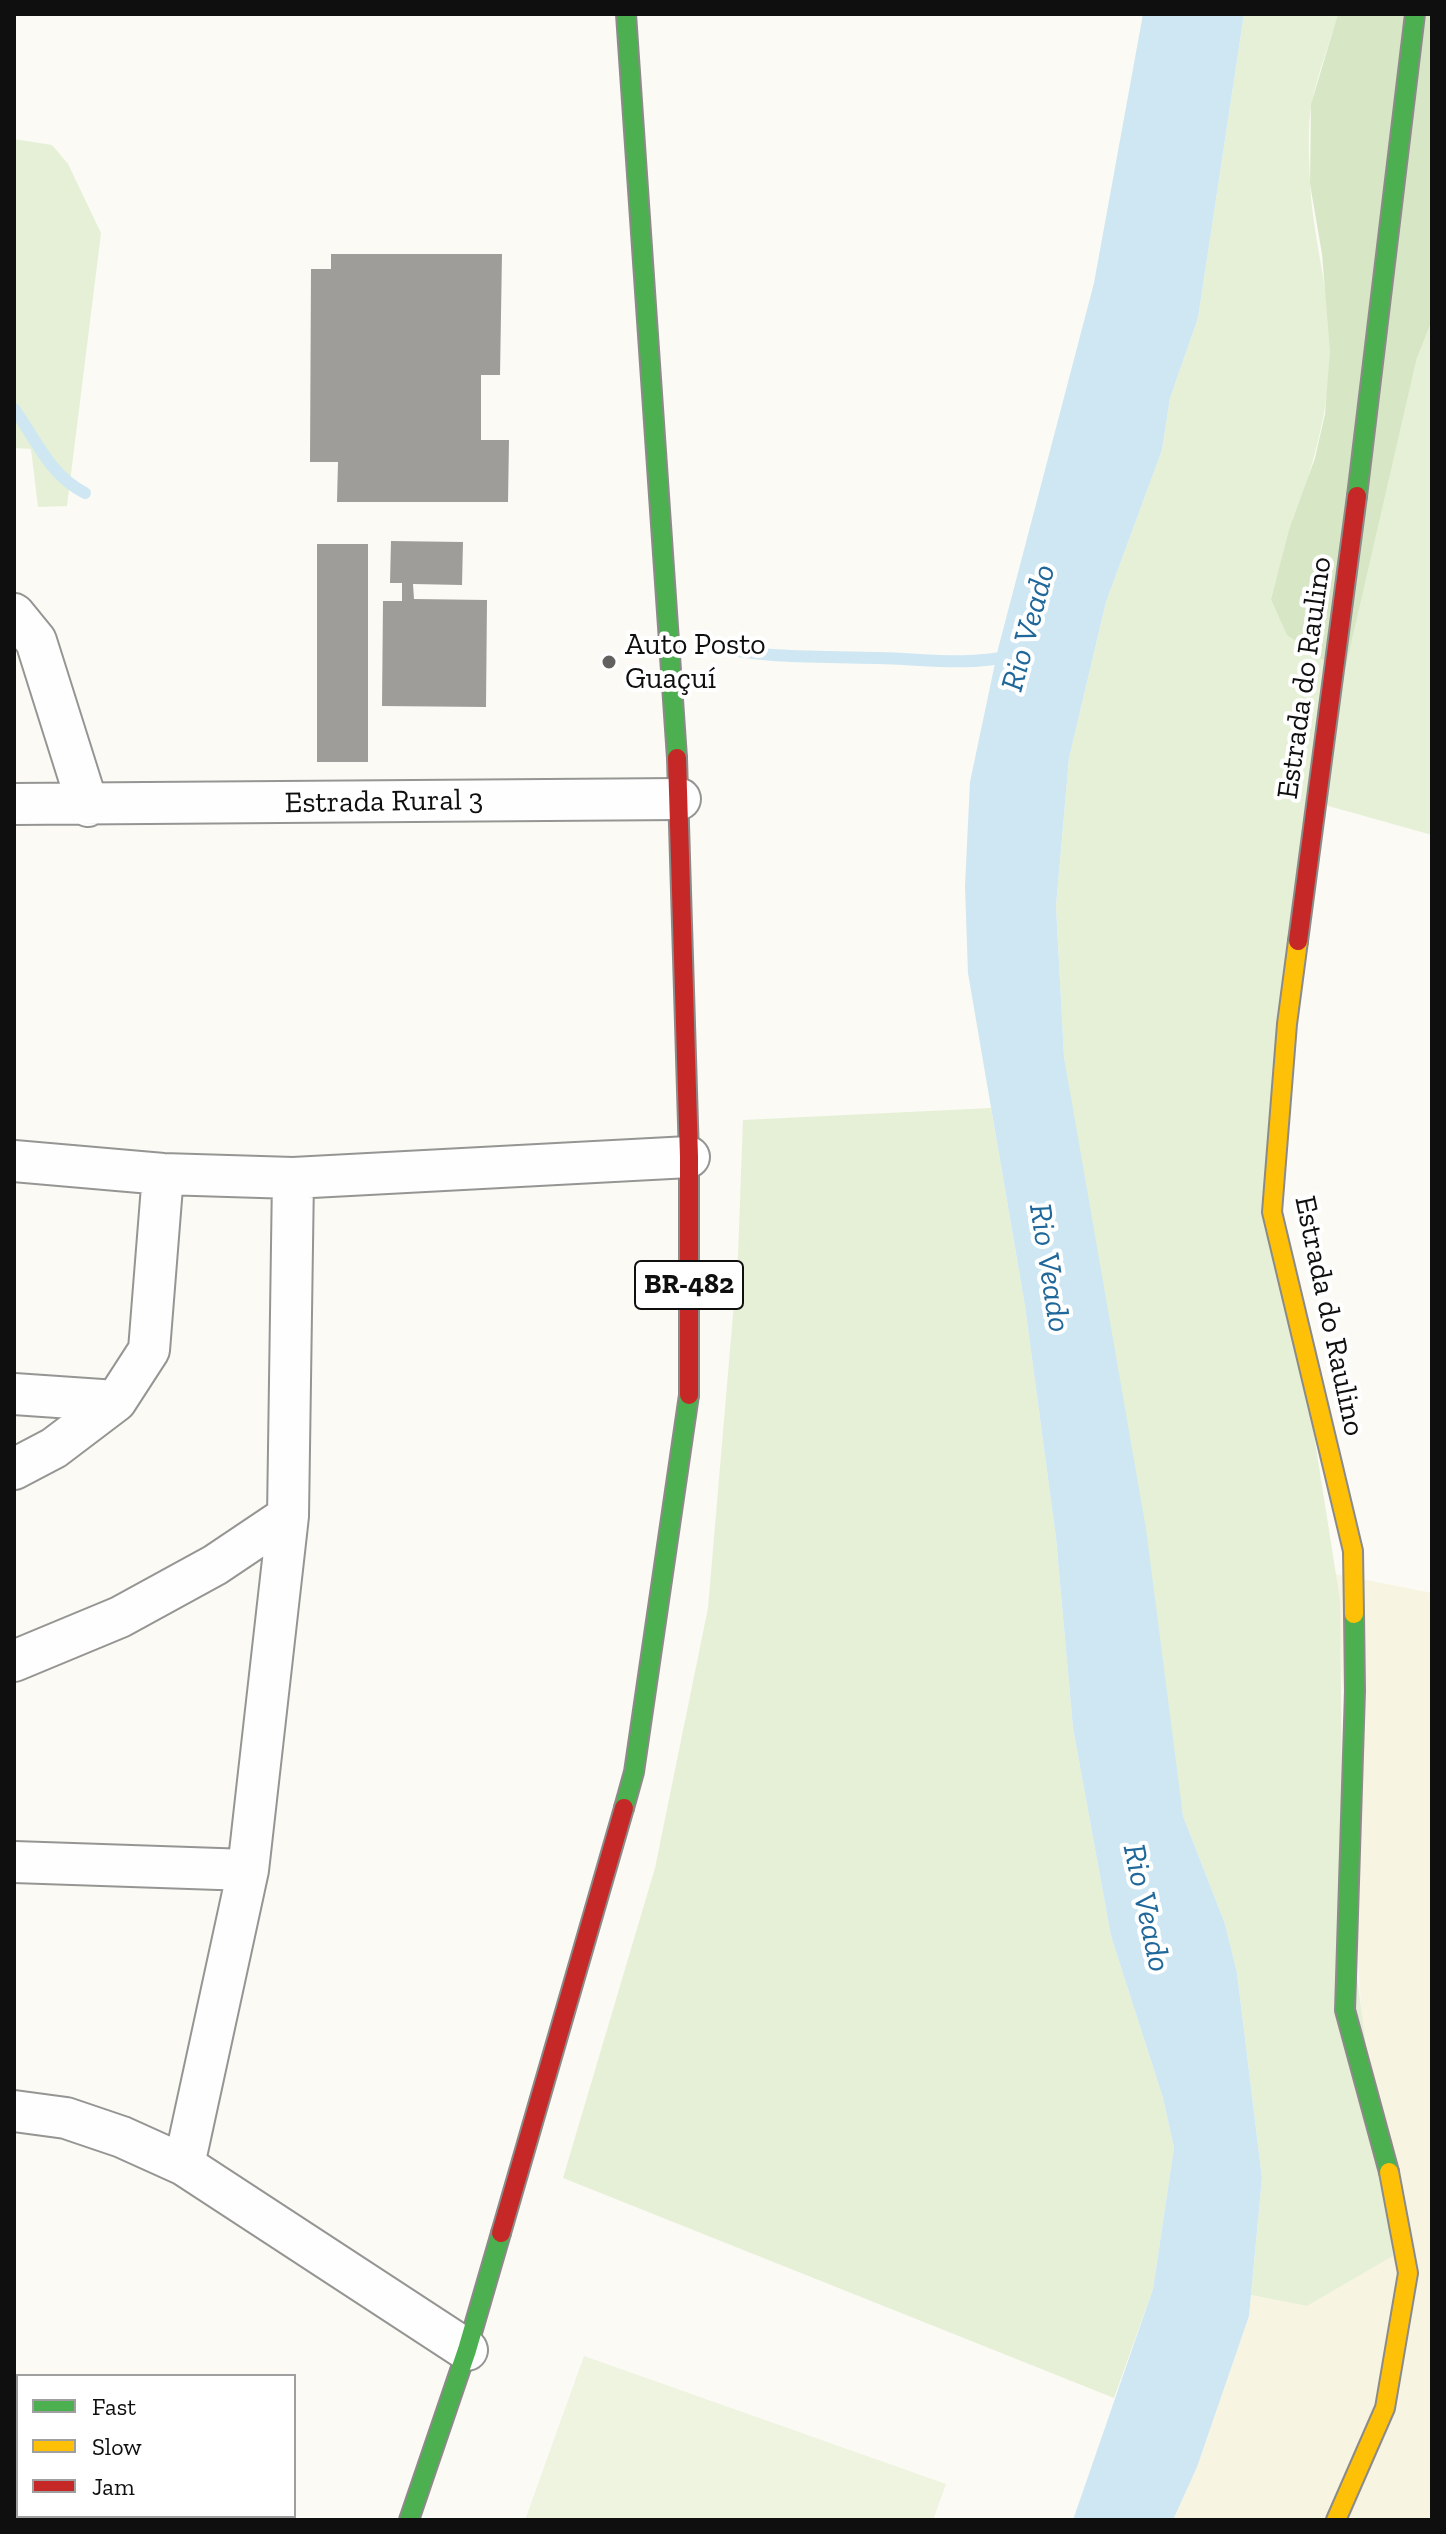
<!DOCTYPE html>
<meta charset="utf-8">
<style>
body{margin:0}
#map{position:relative;width:1446px;height:2534px;overflow:hidden;background:#fbfaf5;font-family:"Zilla Slab",serif}
canvas{display:block}
.frame{position:absolute;inset:0;border:16px solid #0f0f0f;pointer-events:none}
.legend{position:absolute;left:16px;top:2374px;width:280px;height:144px;box-sizing:border-box;background:#fff;border:2px solid #9f9f9f;margin:0;padding:10px 14px;list-style:none;font-size:24px;color:#0f0f0f}
.legend li{display:flex;align-items:center;gap:16px;height:40px}
.legend b{width:40px;border:2px solid #9f9f9f}
</style>
<div id="map">
<canvas width="1446" height="2534"></canvas>
<div class="frame"></div>
<ul class="legend">
<li><b style="height:10px;background:#4caf50"></b>Fast</li>
<li><b style="height:10px;background:#ffc107"></b>Slow</li>
<li><b style="height:10px;background:#c62828"></b>Jam</li>
</ul>
</div>
<script>
const g = document.querySelector('canvas').getContext('2d');
g.lineJoin = 'round';
function paint(path, color) {
  g.fillStyle = color;
  g.fill(path, 'evenodd');
}
function strokePath(path, color, width, dash) {
  g.strokeStyle = color;
  g.lineWidth = width;
  g.lineCap = dash ? 'butt' : 'round';
  g.setLineDash(dash || []);
  g.stroke(path);
}
function label(font, color, halo, rows, align = 'center') {
  g.font = font + ' "Zilla Slab",serif';
  g.lineWidth = 8;
  g.setLineDash([]);
  g.textBaseline = 'middle';
  g.strokeStyle = halo;
  g.fillStyle = color;
  for (const [text, x, y, turn = 0] of rows) {
    g.save();
    g.translate(x, y);
    g.rotate((+turn || 0) * Math.PI / 180);
    g.textAlign = isNaN(turn) ? turn : align;
    if (halo) g.strokeText(text, 0, 0);
    g.fillText(text, 0, 0);
    g.restore();
  }
}
paint(new Path2D(`
 M 1336,1574 L 1432,1593 L 1432,2520 L 1173,2520 L 1197,2467 L 1249,2316 L 1251,2295 L 1307,2306 L 1393,2256 L 1368,2130 Z`), '#f7f4e2');
paint(new Path2D(`
 M 1244,14 L 1338,14 C 1330,43 1318,72 1312,102 C 1307,126 1309,157 1310,181 C 1312,237 1331,293 1330,351 C 1330,438 1292,516 1271,599 L 1416,361 L 1432,320 L 1432,835 L 1325,805 L 1270,1156 L 1340,1600 L 1343,1868 L 1393,2256 L 1307,2306 L 1251,2295 L 1262,2178 L 1237,1973 L 1225,1924 L 1183,1816 L 1064,1057 L 1056,906 L 1069,758 L 1106,602 L 1162,450 L 1170,398 L 1198,318 Z
 M 14,139 L 52,145 L 68,164 L 101,233 L 67,506 L 38,507 L 31,449 L 14,448 Z
 M 991,1108 L 1025,1306 L 1056,1538 L 1073,1728 L 1111,1936 L 1163,2098 L 1174,2148 L 1153,2289 L 1114,2398 L 563,2178 L 655,1868 L 708,1608 L 738,1256 L 743,1120 Z`), '#e6f0d6');
paint(new Path2D(`
 M 1338,14 L 1432,14 L 1432,320 L 1416,361 L 1344,674 L 1287,635 L 1271,599 L 1289,530 L 1315,458 L 1325,414 L 1330,351 L 1322,254 L 1310,184 L 1311,104 Z`), '#d7e7c5');
paint(new Path2D(`
 M 584,2356 L 946,2484 L 933,2520 L 525,2520 Z`), '#eef4e0');
paint(new Path2D(`
 M 1143,14 L 1244,14 L 1198,318 L 1170,398 L 1162,450 L 1106,602 L 1069,758 L 1056,906 L 1064,1057 L 1146,1529 L 1183,1816 L 1225,1924 L 1237,1973 L 1262,2178 L 1249,2316 L 1197,2467 L 1173,2520 L 1073,2520 L 1153,2289 L 1174,2148 L 1163,2098 L 1111,1936 L 1073,1728 L 1056,1538 L 1025,1306 L 968,973 L 965,886 L 970,782 L 998,649 L 1094,283 Z`), '#cee7f3');
strokePath(new Path2D(`
 M 14,409 C 37,440 49,475 85,493
 M 701,644 C 761,659 817,656 878,658 C 926,659 963,666 1012,656`), '#cee7f3', 12);
paint(new Path2D(`
 M 331,254 L 502,254 L 500,375 L 481,375 L 481,440 L 509,440 L 508,502 L 337,502 L 338,462 L 310,462 L 311,269 L 331,269 Z
 M 391,541 L 463,542 L 462,585 L 413,584 L 414,599 L 487,600 L 486,707 L 382,706 L 383,601 L 402,601 L 402,583 L 390,583 Z
 M 317,544 L 368,544 L 368,762 L 317,762 Z`), '#9f9d9a');
const street = new Path2D(`
 M 14,614 L 36,641 L 88,806
 M 14,804 L 680,799
 M 14,1161 L 163,1174 L 293,1178 L 689,1157
 M 14,1394 L 116,1401
 M 14,1469 L 54,1448 L 116,1401 L 149,1350 L 163,1174
 M 14,1661 L 120,1617 L 215,1565 L 288,1516
 M 14,1862 L 248,1870
 M 14,2111 L 66,2118 L 122,2137 L 184,2165 L 467,2350
 M 184,2165 L 248,1870 L 288,1516 L 293,1178
 M 14,2471 L 18,2473
 M 137,2516 L 181,2520`);
const fast = new Path2D(`
 M 626,14 L 677,758
 M 1357,496 L 1415,14
 M 1354,1614 L 1355,1691 L 1345,2010 L 1389,2172
 M 624,1808 L 634,1772 L 689,1395
 M 409,2520 L 467,2350 L 501,2233`);
const slow = new Path2D(`
 M 1298,941 L 1287,1024 L 1272,1212 L 1353,1551 L 1354,1614
 M 1336,2520 L 1385,2408 L 1408,2273 L 1389,2172`);
const jam = new Path2D(`
 M 677,758 L 689,1157 L 689,1395
 M 1298,941 L 1357,496
 M 501,2233 L 624,1808`);
strokePath(street, '#959593', 44);
strokePath(fast, '#8c8b89', 22);
strokePath(slow, '#8c8b89', 22);
strokePath(jam, '#8c8b89', 22);
strokePath(street, '#fefefe', 40);
strokePath(fast, '#4caf50', 18);
strokePath(slow, '#ffc107', 18);
strokePath(jam, '#c62828', 18);
for (const [x, y, r, color] of [
 [609,662,8,"#626160"]
]) {
  const dot = new Path2D();
  dot.arc(x, y, r, 0, 2 * Math.PI);
  g.fillStyle = color;
  g.fill(dot);
  strokePath(dot, '#fff', 3);
}
for (const [x, y, w] of [
 [689,1285,108]
]) {
  const box = new Path2D();
  box.roundRect(x - w / 2, y - 24, w, 48, 6);
  g.fillStyle = '#fff';
  g.fill(box);
  strokePath(box, '#0f0f0f', 2);
}
label('bold 28px', '#0f0f0f', null, [
 ["BR-482",689,1285]
]);
label('30px', '#0f0f0f', '#fff', [
 ["Auto Posto",625,645],
 ["Guaçuí",625,679]
], 'left');
label('30px', '#0f0f0f', '#fff', [
 ["Estrada do Raulino",1305,678,-82],
 ["Estrada Rural 3",384,802,-1],
 ["Estrada do Raulino",1329,1316,78]
]);
label('italic 32px', '#20679a', '#fff', [
 ["Rio Veado",1029,628,-75],
 ["Rio Veado",1049,1268,81],
 ["Rio Veado",1146,1908,78]
]);
</script>
